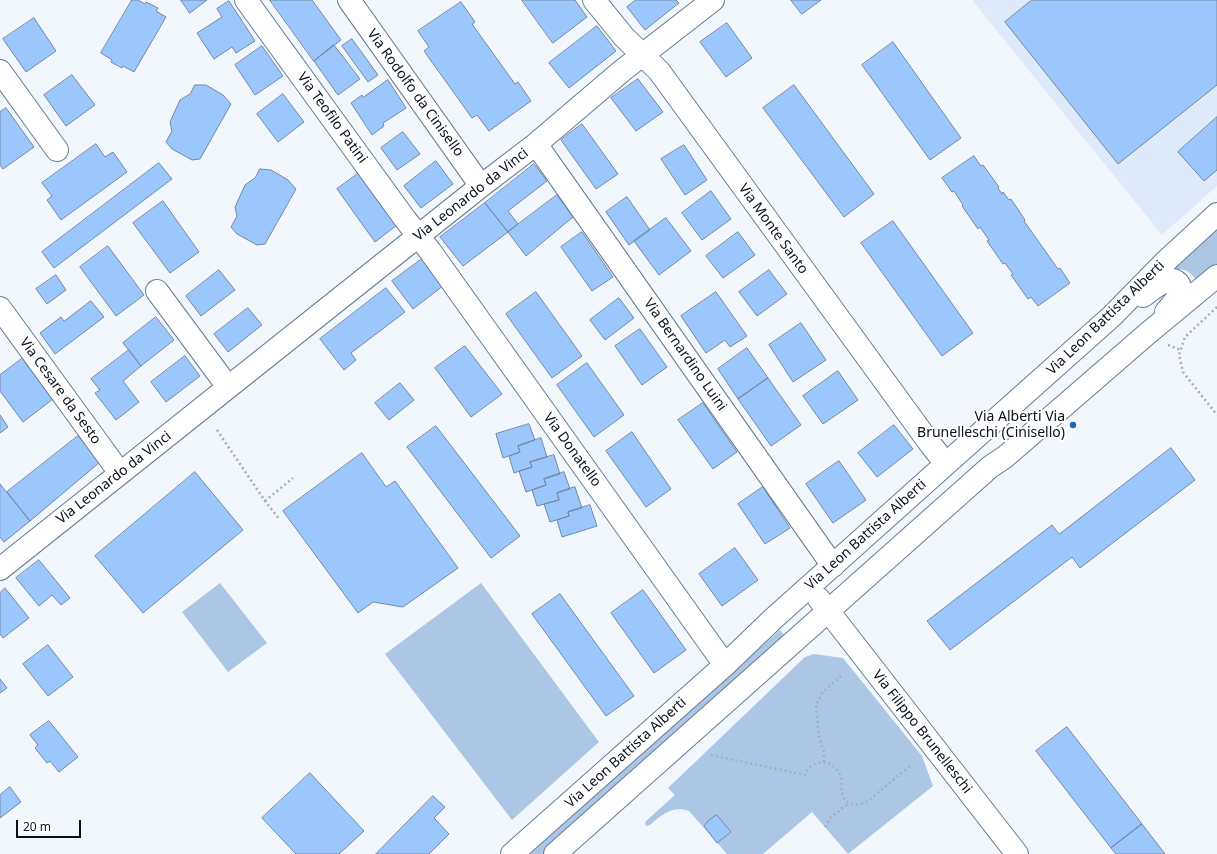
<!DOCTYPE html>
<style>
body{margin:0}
#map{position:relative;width:1217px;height:854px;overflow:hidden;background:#f2f6fd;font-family:"Noto Sans",sans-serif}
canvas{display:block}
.scale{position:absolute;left:16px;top:820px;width:65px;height:18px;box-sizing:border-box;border:2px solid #08101a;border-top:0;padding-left:5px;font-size:12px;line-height:14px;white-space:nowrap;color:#08101a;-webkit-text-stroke:3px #fff;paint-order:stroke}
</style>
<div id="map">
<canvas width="1217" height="854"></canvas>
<div class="scale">20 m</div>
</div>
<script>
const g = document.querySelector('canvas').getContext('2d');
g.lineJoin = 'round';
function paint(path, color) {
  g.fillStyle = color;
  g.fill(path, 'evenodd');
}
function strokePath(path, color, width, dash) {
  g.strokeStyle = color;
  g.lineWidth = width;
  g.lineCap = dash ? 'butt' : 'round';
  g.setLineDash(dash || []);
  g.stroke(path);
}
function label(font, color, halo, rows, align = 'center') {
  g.font = font + ' "Noto Sans",sans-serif';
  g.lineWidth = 4;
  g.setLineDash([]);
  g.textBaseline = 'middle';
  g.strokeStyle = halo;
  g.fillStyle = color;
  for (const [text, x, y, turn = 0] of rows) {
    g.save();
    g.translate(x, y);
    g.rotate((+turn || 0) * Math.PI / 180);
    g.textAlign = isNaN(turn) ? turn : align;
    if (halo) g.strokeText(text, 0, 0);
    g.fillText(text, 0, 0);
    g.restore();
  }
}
paint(new Path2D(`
 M 972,0 L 1217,0 L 1217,186 L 1162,235 Z`), '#deeaf9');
paint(new Path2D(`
 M 1217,225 L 1217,264 L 1204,279 L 1196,280 C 1189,270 1183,268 1171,270 Z
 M 220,583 L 267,643 L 228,672 L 182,612 Z
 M 481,583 L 599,742 L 512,820 L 385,654 Z
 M 780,630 L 786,637 L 542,854 L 530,854 Z
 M 814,654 L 843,658 L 922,756 L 933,786 L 848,854 L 812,812 L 763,854 L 727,854 L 689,811 C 673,805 661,815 650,825 L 647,826 L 645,824 L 646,821 L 675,795 L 668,788 L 805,657 Z`), '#acc6e5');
const building = new Path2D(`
 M 132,0 L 138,0 L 145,4 L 146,2 L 158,8 L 156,11 L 166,17 L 134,72 L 123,66 L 122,68 L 111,62 L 112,60 L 101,53 Z
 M 181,0 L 207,0 L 190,13 Z
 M 270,0 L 312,0 L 341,40 L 314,61 Z
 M 522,0 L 575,0 L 587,17 L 553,43 Z
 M 636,0 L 676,0 L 679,3 L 645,30 L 627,7 Z
 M 791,0 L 821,0 L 802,14 Z
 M 1032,0 L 1217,0 L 1217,85 L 1118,164 L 1005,22 Z
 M 229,1 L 255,41 L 236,53 L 232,47 L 214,59 L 197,33 L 222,17 L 217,9 Z
 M 461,2 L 475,22 L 472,24 L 515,84 L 518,82 L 531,101 L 489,131 L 477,115 L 472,118 L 424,51 L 429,47 L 418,31 Z
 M 34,18 L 56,51 L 26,72 L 3,39 Z
 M 727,23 L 752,58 L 726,77 L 700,42 Z
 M 597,26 L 616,51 L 569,88 L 549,63 Z
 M 352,39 L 378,75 L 368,82 L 342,46 Z
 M 893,42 L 961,138 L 930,160 L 862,65 Z
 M 334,45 L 360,79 L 338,95 L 314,61 Z
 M 262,46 L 283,76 L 255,95 L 235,65 Z
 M 72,75 L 95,105 L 66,126 L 44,95 Z
 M 638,79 L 663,112 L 636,131 L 611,98 Z
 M 388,80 L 406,108 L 383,123 L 384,126 L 372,135 L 351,103 L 362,95 L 363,97 Z
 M 195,85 L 206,85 L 223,95 L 231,104 L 200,159 L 192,160 L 172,149 L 166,142 L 172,131 L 170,122 L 180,100 L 190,94 Z
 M 794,85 L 874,194 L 844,217 L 763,108 Z
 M 283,94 L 304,122 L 278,142 L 257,114 Z
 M 6,108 L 34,147 L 3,169 L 0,165 L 0,112 Z
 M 1217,117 L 1217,170 L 1204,181 L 1178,152 Z
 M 582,124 L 618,174 L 596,189 L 561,140 Z
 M 403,132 L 420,154 L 397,170 L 381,148 Z
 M 96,144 L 105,157 L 113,152 L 127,172 L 61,220 L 47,200 L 52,196 L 42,183 Z
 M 684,145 L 707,180 L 685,195 L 661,159 Z
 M 974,156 L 981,166 L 983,165 L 999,187 L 998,188 L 1002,194 L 1003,192 L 1009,200 L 1011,199 L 1025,220 L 1024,221 L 1058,269 L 1060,268 L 1070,283 L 1038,306 L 1031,297 L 1028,299 L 1011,275 L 1013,274 L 1005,263 L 1003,264 L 987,241 L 989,240 L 980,227 L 978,229 L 962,206 L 963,205 L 954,191 L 952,192 L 942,178 Z
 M 436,161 L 453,184 L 421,208 L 404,186 Z
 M 159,163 L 172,179 L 54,268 L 42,252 Z
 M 534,164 L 547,181 L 508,211 L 518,224 L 508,232 L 485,203 Z
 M 260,169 L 271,170 L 288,180 L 296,189 L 265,244 L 257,245 L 237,234 L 231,227 L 237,216 L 235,207 L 245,185 L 255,178 Z
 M 359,173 L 397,225 L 375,242 L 337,189 Z
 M 711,191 L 731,219 L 702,240 L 682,213 Z
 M 557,195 L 573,217 L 526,256 L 508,232 Z
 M 627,197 L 650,230 L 629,245 L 606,212 Z
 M 163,201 L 199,252 L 170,273 L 133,223 Z
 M 485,203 L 508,232 L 463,266 L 440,237 Z
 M 666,218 L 691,251 L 659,275 L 634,241 Z
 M 893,221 L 973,333 L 942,356 L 861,243 Z
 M 582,232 L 613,277 L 592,291 L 561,247 Z
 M 738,232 L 755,255 L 723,278 L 706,256 Z
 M 108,246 L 144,295 L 116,316 L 80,267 Z
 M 422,259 L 443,286 L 413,309 L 392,281 Z
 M 219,270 L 235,290 L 201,316 L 186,296 Z
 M 769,270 L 787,294 L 757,316 L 739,292 Z
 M 56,275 L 66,290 L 47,304 L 36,289 Z
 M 386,288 L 405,312 L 351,353 L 356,360 L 344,370 L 320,339 Z
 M 536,292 L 582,356 L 552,378 L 506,314 Z
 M 716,292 L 747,336 L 730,347 L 725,340 L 706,353 L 681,316 Z
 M 619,298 L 634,318 L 605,340 L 590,320 Z
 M 91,301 L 104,317 L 55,354 L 40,333 L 61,317 L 64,321 Z
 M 248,308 L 262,325 L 228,352 L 214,334 Z
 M 156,317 L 174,340 L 141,366 L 123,343 Z
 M 801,323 L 826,360 L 793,382 L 769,345 Z
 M 640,329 L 667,367 L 642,385 L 615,346 Z
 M 465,346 L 502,394 L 471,417 L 435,368 Z
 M 747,348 L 768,378 L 738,399 L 718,369 Z
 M 129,350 L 141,366 L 123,381 L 139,402 L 116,420 L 95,393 L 100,390 L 91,379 Z
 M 185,356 L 200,376 L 166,402 L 151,382 Z
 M 23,358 L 53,399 L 23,422 L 0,391 L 0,375 Z
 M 587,363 L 624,415 L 594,437 L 557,385 Z
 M 838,371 L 858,400 L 823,424 L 803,396 Z
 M 768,378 L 801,425 L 771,446 L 738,399 Z
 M 400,383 L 414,400 L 389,420 L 375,403 Z
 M 703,403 L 737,452 L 713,469 L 678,420 Z
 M 0,415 L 8,427 L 0,433 Z
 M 529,424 L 535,440 L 518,446 L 520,452 L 503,458 L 496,434 Z
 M 894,425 L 913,449 L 877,477 L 858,453 Z
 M 436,426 L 520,536 L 491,558 L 407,447 Z
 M 632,432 L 671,489 L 646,507 L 606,451 Z
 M 78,436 L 100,462 L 30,521 L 7,492 Z
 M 541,438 L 547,457 L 530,462 L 532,467 L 514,473 L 509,456 L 520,452 L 518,446 Z
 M 1171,448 L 1195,480 L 1080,568 L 1072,557 L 950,650 L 927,621 L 1052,525 L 1059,534 Z
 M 362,453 L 386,487 L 395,481 L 458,568 L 403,607 L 373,602 L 358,613 L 283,511 Z
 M 554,455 L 560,474 L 544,479 L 546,485 L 526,492 L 519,471 L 532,467 L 530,462 Z
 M 839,461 L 866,500 L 833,523 L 806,484 Z
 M 195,472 L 243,530 L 143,613 L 95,556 Z
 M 564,472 L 570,489 L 557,493 L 559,500 L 537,506 L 532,490 L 546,485 L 544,479 Z
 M 0,484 L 30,521 L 4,542 L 0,537 Z
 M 575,487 L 582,508 L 568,512 L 569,516 L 550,522 L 544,504 L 559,500 L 557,493 Z
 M 763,487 L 790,528 L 765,544 L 738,504 Z
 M 590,505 L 597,526 L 562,537 L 557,520 L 569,516 L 568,512 Z
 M 735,548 L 758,580 L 722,606 L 699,574 Z
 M 39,560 L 70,598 L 61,605 L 52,595 L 39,606 L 16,578 Z
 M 5,588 L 29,618 L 3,638 L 0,634 L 0,593 Z
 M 643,590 L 686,650 L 654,673 L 611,613 Z
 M 560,594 L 634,696 L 606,716 L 532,614 Z
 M 48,645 L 73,677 L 48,696 L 23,664 Z
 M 0,679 L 7,688 L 0,693 Z
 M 49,721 L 78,757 L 59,772 L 50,761 L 47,763 L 35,748 L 38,745 L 30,735 Z
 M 1067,727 L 1142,824 L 1111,848 L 1036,751 Z
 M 310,773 L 364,831 L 339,854 L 296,854 L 262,818 Z
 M 10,787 L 21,802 L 0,818 L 0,795 Z
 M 433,796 L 445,807 L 434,818 L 449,834 L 429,854 L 376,854 Z
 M 717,815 L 731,832 L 717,843 L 704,826 L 709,820 Z
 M 1142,824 L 1165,854 L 1116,854 L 1111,848 Z`);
paint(building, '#9cc7fc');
strokePath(building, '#7389a4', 1);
const minor = new Path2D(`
 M 246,0 L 405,219 L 430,251 L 725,665
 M 349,0 L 481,186
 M 594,0 L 624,37 L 659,71 L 931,445 L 946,464
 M 0,71 L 57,150
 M 536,144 L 833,566
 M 157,291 L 228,387
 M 1143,296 C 1150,291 1160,282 1170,280 C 1173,279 1176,281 1178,283 C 1186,293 1171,305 1166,312
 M 0,308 L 120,473
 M 0,569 L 481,186 L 536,144 L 623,70 L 713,0
 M 819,599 L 1017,854
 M 512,854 L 725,665 L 774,618 L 946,464 L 1112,316 L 1166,261 L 1217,214
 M 555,854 L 990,467 L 1005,457 L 1147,334 L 1217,276`);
strokePath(minor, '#667c96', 24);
strokePath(new Path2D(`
 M 1217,307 L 1185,337 L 1179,355 L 1183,372 L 1217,415
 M 1168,345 L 1181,350
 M 217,430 L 265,501 L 280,520
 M 265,501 L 293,478
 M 711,755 L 805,775 C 808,768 811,765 818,763 C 828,760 839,768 841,778 C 843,783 840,788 842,793 C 845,807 859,807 869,800 L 911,765
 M 824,762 L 824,752 L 819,738 L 816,705 L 823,692 L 841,676
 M 825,827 L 831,817 L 849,803`), '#a8adb5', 2.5, [2, 3]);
strokePath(minor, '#fff', 22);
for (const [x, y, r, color] of [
 [1073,425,4,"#1c67b6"]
]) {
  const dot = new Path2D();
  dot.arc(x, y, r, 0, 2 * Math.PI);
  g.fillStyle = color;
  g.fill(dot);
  strokePath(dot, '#fff', 1.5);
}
label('14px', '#08101a', '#fff', [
 ["Via Rodolfo da Cinisello",415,93,54],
 ["Via Teofilo Patini",332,118,54],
 ["Via Leonardo da Vinci",471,195,-38],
 ["Via Monte Santo",773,229,54],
 ["Via Leon Battista Alberti",1106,318,-44],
 ["Via Bernardino Luini",685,355,55],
 ["Via Cesare da Sesto",60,391,54],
 ["Via Donatello",572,450,54],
 ["Via Leonardo da Vinci",114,478,-38],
 ["Via Leon Battista Alberti",866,535,-42],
 ["Via Filippo Brunelleschi",922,732,52],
 ["Via Leon Battista Alberti",626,753,-42]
]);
label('14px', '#08101a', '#fff', [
 ["Via Alberti Via",1065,417],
 ["Brunelleschi (Cinisello)",1065,433]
], 'right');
</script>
